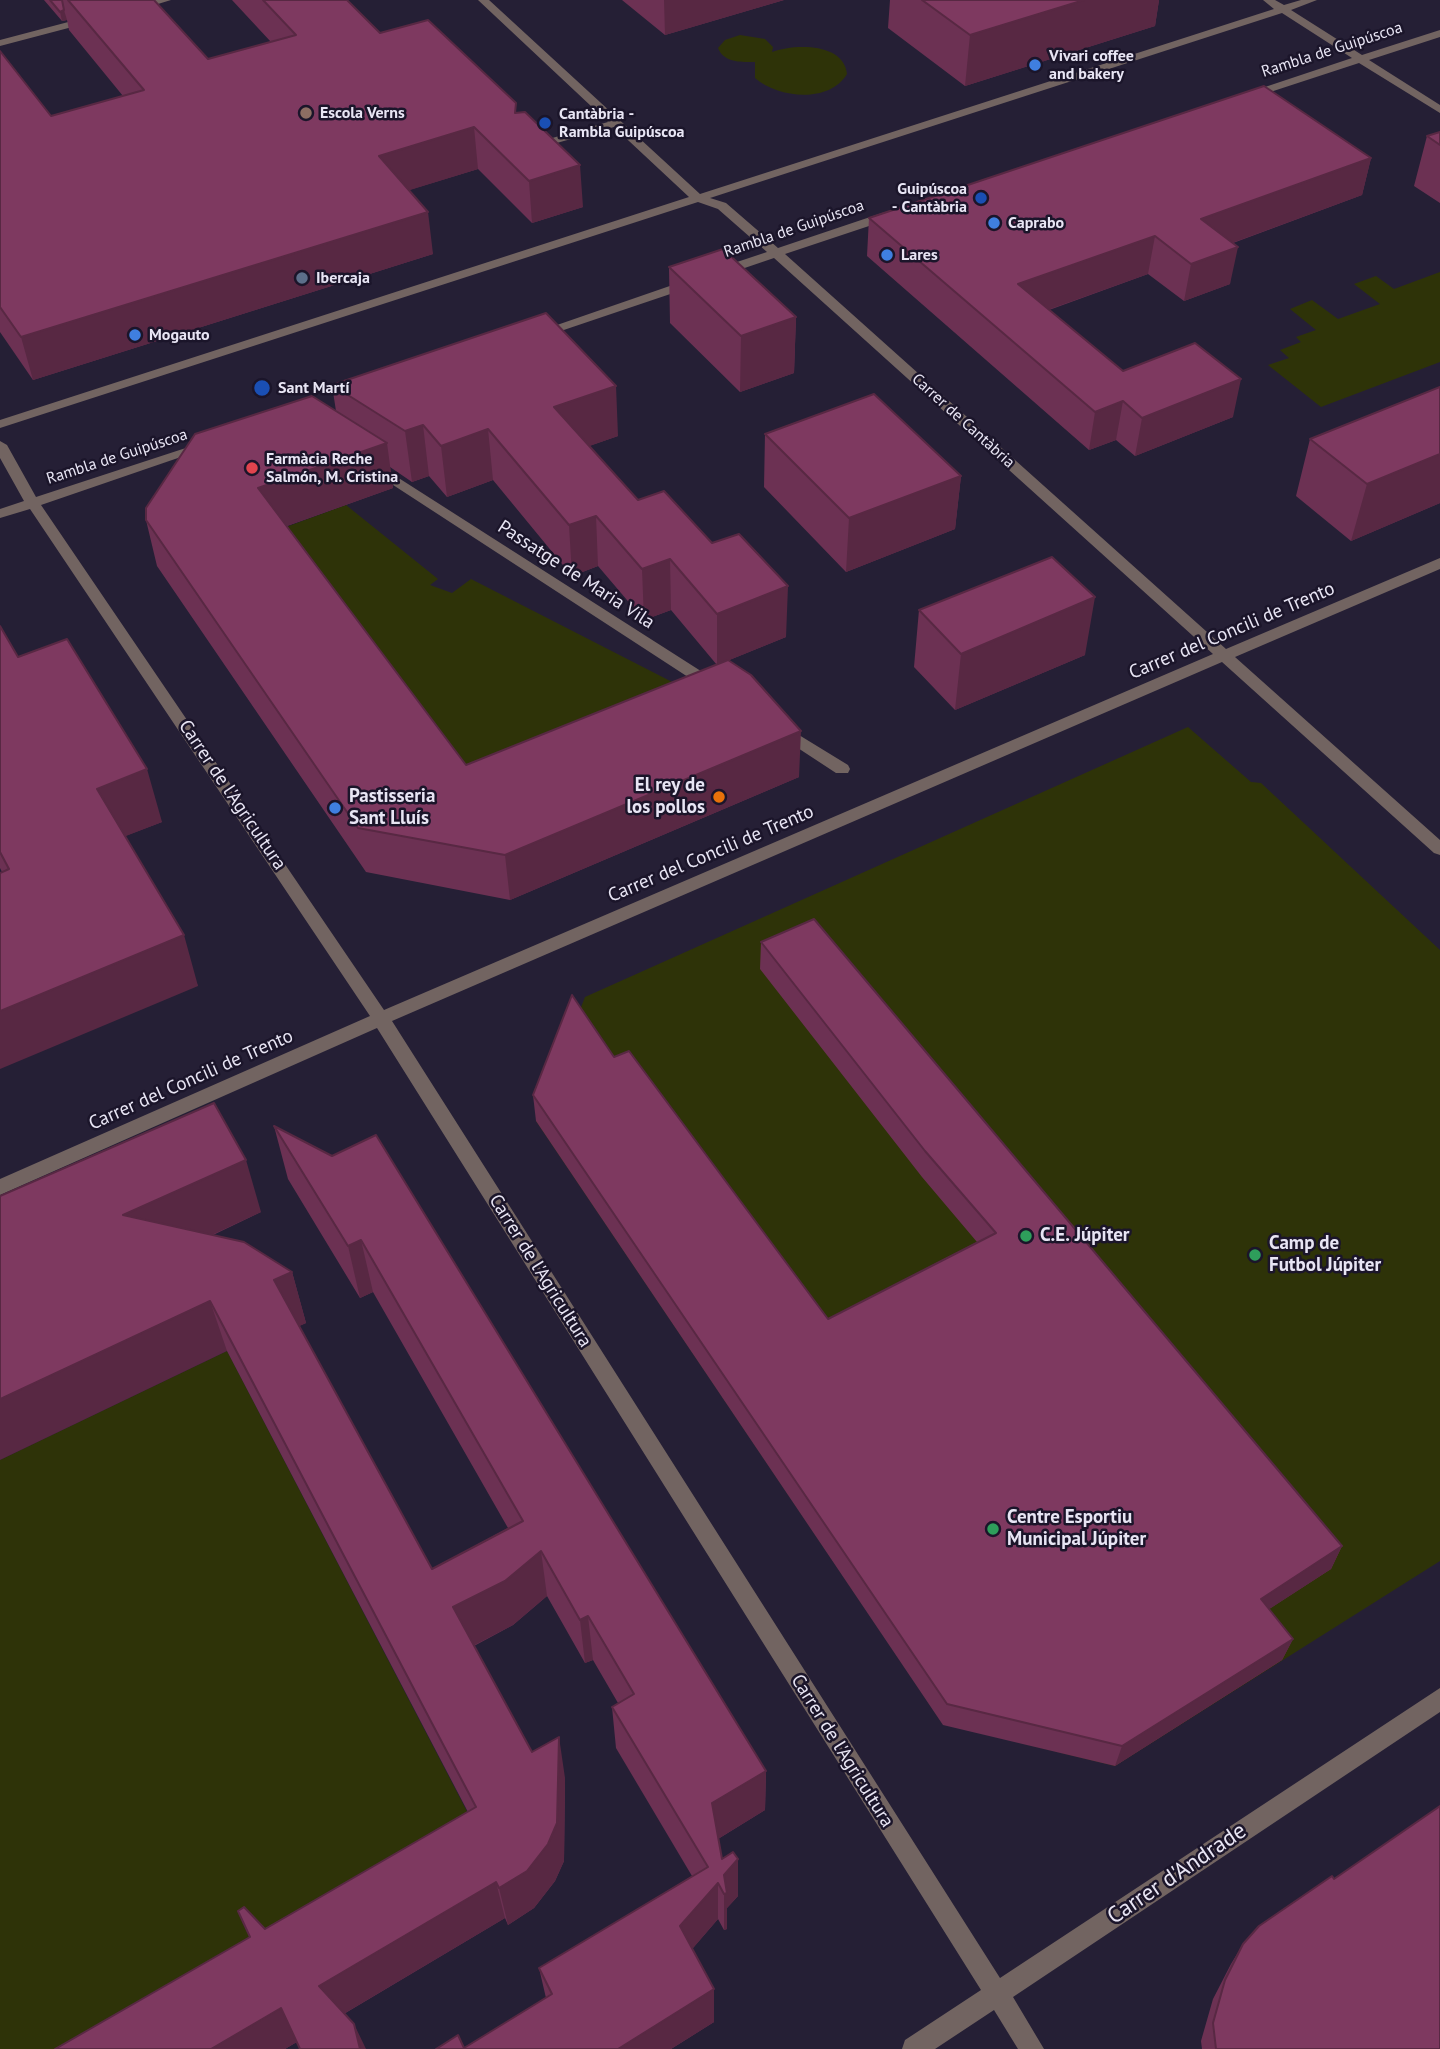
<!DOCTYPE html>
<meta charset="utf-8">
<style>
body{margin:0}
canvas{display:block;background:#251f35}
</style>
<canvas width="1440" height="2049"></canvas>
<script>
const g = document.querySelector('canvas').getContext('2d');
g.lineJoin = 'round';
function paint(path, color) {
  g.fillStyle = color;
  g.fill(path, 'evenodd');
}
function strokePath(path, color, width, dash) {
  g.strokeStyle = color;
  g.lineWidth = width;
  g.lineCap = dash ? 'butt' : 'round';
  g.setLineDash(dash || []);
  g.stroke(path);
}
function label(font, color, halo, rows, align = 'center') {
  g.font = font + ' "PT Sans",sans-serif';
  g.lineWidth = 5;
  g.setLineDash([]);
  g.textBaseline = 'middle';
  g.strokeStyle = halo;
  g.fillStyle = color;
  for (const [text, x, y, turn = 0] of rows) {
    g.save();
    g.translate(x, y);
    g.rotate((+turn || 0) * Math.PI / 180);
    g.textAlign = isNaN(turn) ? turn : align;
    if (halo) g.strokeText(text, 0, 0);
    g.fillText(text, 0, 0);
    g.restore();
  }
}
paint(new Path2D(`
 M 740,35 L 765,39 L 773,47 L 772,52 C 793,44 844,42 847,74 C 829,104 778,98 755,78 L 755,62 C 741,62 724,63 718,48 L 725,40 Z
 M 1440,272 L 1440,362 L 1321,407 L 1268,365 L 1289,358 L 1280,350 L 1301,342 L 1296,337 L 1316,330 L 1290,309 L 1312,300 L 1338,319 L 1380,304 L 1354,284 L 1376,276 L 1394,289 Z
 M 346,505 L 438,579 L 430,585 L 452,593 L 471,579 L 723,708 L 471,810 L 267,534 Z
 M 1188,727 L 1251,782 L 1261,783 L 1440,950 L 1440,1561 L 1115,1766 L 943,1724 L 536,1121 L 585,997 Z
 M 227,1351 L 485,1846 L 137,2049 L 0,2049 L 0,1460 Z`), '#2e3308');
paint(new Path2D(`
 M 153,0 L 171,0 L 135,11 L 130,8 Z
 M 478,0 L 489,0 L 700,194 L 1274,9 L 1263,0 L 1275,0 L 1284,5 L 1301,0 L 1317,0 L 1291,10 L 1362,55 L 1440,30 L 1440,37 L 1369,60 L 1440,105 L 1440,113 L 1359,63 L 1252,98 L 1244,98 L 1244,94 L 1352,58 L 1282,13 L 710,198 L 726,203 L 778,248 L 885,212 L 893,212 L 893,218 L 785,254 L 1226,649 L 1440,558 L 1440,569 L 1235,657 L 1440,840 L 1440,855 L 1434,853 L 1222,662 L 392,1021 L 1000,1978 L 1440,1688 L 1440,1712 L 1013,1997 L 1044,2049 L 1018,2049 L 994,2010 L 935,2049 L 902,2049 L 905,2040 L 981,1990 L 377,1028 L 0,1195 L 0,1179 L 370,1016 L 30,509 L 0,518 L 0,509 L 24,501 L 0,458 L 0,441 L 7,445 L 36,497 L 198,444 L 203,443 L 210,447 L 41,505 L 384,1010 L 1213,654 L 774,258 L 724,275 L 716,275 L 716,269 L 767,252 L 718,209 L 698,202 L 0,428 L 0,420 L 689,197 L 614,127 L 528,151 L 528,145 L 608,122 Z
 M 91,16 L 96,19 L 95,21 L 0,46 L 0,40 Z
 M 690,279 L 694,280 L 694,286 L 543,337 L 533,337 L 531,334 Z
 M 372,461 L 718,682 L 721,686 L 718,690 L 708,690 L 367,468 L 365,465 Z
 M 781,724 L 848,765 L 850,769 L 848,773 L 836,773 L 775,733 L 773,729 Z`), '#726461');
paint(new Path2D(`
 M 44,0 L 154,0 L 208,59 L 271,42 L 232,0 L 347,0 L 380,33 L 516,103 L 516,113 L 583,207 L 532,223 L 478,169 L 409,190 L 433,254 L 33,380 L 0,332 L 0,51 L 51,116 L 123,96 L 69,30 L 67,20 L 62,21 Z
 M 622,0 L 784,0 L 665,35 Z
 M 890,0 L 1159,0 L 1155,26 L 965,86 L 888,28 Z
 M 1440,132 L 1440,203 L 1414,186 L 1427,136 Z
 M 1371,158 L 1362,195 L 1233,243 L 1230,284 L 1184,301 L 1148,274 L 1049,310 L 1123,371 L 1233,417 L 1135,456 L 1116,440 L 1089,450 L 867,256 L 869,218 Z
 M 669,267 L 796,317 L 794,373 L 740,392 L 670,323 Z
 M 332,385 L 618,436 L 589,446 L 638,500 L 786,637 L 717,665 L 671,610 L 644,620 L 598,566 L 572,576 L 493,480 L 447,497 L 429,476 L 412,482 L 390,467 L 393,488 L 287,526 L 466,765 L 799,777 L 510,900 L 366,872 L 157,566 L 146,520 L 336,411 Z
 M 1440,387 L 1440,503 L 1351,541 L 1296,496 L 1310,439 Z
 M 765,434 L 961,476 L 955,529 L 846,572 L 764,487 Z
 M 919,610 L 1085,655 L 955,710 L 914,667 Z
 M 0,626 L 18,657 L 162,822 L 125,836 L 198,986 L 2,872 L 0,868 Z
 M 761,942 L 1342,1546 L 1331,1569 L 1269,1609 L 1293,1639 L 1282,1660 L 1115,1766 L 943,1725 L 536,1121 L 533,1095 L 828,1319 L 977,1242 L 922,1177 L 760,969 Z
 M 274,1126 L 766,1771 L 765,1810 L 718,1839 L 722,1859 L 738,1896 L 727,1908 L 727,1929 L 724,1930 L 718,1919 L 692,1949 L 714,2022 L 671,2049 L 436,2049 L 464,2048 L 546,1998 L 539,1968 L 692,1876 L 616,1748 L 612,1707 L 618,1703 L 593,1660 L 585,1663 L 547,1596 L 513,1625 L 474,1646 L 532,1752 L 565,1778 L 564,1861 L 555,1881 L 534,1908 L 508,1925 L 505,1918 L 285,2049 L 55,2049 L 468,1812 L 227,1351 L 0,1196 L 261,1212 L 213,1235 L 292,1272 L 306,1323 L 299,1326 L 432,1569 L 508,1528 L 373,1292 L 360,1298 L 288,1179 Z
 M 1334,1879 L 1440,2049 L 1202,2049 L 1201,2041 L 1213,1999 L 1231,1964 L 1243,1944 Z`), '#6c3153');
paint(new Path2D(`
 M 664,0 L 784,0 L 665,35 Z
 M 1084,0 L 1159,0 L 1155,26 L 965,86 L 970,35 Z
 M 64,10 L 67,20 L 62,21 L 60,12 Z
 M 474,127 L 478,169 L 384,198 L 379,156 Z
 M 1371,158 L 1362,195 L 1194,257 L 1201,219 Z
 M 580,165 L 583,207 L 532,223 L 529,181 Z
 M 428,212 L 433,254 L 33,380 L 21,337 Z
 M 1155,236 L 1148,274 L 1014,322 L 1018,284 Z
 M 1238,247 L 1230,284 L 1184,301 L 1191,264 Z
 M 796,317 L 794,373 L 740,392 L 741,336 Z
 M 1241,379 L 1233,417 L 1135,456 L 1142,418 Z
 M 616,386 L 618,436 L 558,457 L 554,407 Z
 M 1123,401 L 1116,440 L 1089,450 L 1095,412 Z
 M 423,425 L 429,476 L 412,482 L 405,431 Z
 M 488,429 L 493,480 L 447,497 L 441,446 Z
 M 387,443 L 393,488 L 267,533 L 258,488 Z
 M 1440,454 L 1440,503 L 1351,541 L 1367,484 Z
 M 961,476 L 955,529 L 846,572 L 849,518 Z
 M 596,516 L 598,566 L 572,576 L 569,525 Z
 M 670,559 L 671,610 L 644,620 L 642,569 Z
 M 788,586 L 786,637 L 717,665 L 717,614 Z
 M 1095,597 L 1085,655 L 955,710 L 961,654 Z
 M 801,731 L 799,777 L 510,900 L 505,855 Z
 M 147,769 L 162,822 L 113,841 L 97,789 Z
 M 184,935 L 198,986 L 0,1069 L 0,1011 Z
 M 246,1160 L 261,1212 L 143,1267 L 123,1215 Z
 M 361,1240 L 373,1292 L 360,1298 L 348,1246 Z
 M 292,1272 L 306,1323 L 289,1331 L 274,1280 Z
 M 210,1301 L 227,1351 L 0,1460 L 0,1399 Z
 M 1342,1546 L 1331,1569 L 1251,1621 L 1261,1599 Z
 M 541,1551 L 547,1596 L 513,1625 L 463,1651 L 453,1607 Z
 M 588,1616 L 593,1660 L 585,1663 L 580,1620 Z
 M 1293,1639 L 1282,1660 L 1115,1766 L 1122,1746 Z
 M 559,1737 L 565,1778 L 564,1861 L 555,1881 L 534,1908 L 508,1925 L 499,1888 Z
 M 766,1771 L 765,1810 L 713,1842 L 712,1803 Z
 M 738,1859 L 738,1896 L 727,1908 L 727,1929 L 724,1930 L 724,1875 Z
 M 496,1882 L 505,1918 L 335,2019 L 319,1986 Z
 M 718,1883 L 718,1919 L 682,1961 L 680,1926 Z
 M 714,1989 L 714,2022 L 671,2049 L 618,2049 Z
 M 281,2008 L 300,2040 L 285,2049 L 211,2049 Z
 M 354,2024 L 366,2049 L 360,2049 Z`), '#582843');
const building = new Path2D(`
 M 50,0 L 62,0 L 64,10 L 60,12 Z
 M 68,0 L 154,0 L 208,59 L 296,35 L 263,0 L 347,0 L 380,33 L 428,20 L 516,103 L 515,113 L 525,112 L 580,165 L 529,181 L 474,127 L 379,156 L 428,212 L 21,337 L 0,307 L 0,51 L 51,116 L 144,90 Z
 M 922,0 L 1084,0 L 970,35 Z
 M 1264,86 L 1371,158 L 1201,219 L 1238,247 L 1191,264 L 1155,236 L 1018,284 L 1123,371 L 1195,343 L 1241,379 L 1142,418 L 1123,401 L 1095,412 L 869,218 Z
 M 1440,132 L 1440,145 L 1427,136 Z
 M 723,249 L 796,317 L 741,336 L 669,267 Z
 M 546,313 L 616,386 L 554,407 L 638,500 L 664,491 L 712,543 L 739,534 L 788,586 L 717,614 L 670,559 L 642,569 L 596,516 L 569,525 L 488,429 L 441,446 L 423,425 L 405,431 L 332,385 Z
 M 1440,387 L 1440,454 L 1367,484 L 1310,439 Z
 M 874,394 L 961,476 L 849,518 L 765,434 Z
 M 312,396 L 387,443 L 258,488 L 466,765 L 728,660 L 751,675 L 801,731 L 505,855 L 358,828 L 146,520 L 146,508 L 195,434 Z
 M 1052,557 L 1095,597 L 961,654 L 919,610 Z
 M 0,626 L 18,657 L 67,639 L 147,769 L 97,789 L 184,935 L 0,1011 L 0,873 L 9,869 L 0,852 Z
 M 814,919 L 1342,1546 L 1261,1599 L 1293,1639 L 1122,1746 L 947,1704 L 533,1095 L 572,995 L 614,1057 L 629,1051 L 828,1319 L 996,1233 L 925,1151 L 761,942 Z
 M 214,1103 L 246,1160 L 123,1215 L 244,1242 L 292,1272 L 274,1280 L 432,1569 L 523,1521 L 361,1240 L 348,1246 L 274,1126 L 332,1156 L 376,1135 L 766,1771 L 712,1803 L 722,1859 L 733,1852 L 738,1859 L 724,1875 L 727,1893 L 724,1894 L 718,1883 L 680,1926 L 714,1989 L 618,2049 L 436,2049 L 458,2035 L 464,2048 L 552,1994 L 539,1968 L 708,1867 L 612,1707 L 634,1694 L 588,1616 L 580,1620 L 541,1551 L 505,1581 L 453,1607 L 532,1752 L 559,1737 L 557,1823 L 548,1844 L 527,1871 L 499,1888 L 496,1882 L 319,1986 L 354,2024 L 360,2049 L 300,2049 L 281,2008 L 211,2049 L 55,2049 L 250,1937 L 238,1911 L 244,1907 L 265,1929 L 476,1807 L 210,1301 L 0,1399 L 0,1196 Z
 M 1440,1806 L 1440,2049 L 1216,2049 L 1213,2023 L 1225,1980 L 1243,1944 L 1259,1926 L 1332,1876 L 1334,1879 Z`);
paint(building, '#7e3960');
strokePath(building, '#582843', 2);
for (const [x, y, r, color] of [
 [1035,65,7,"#3f7fe0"],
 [306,113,7,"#8d6e63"],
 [545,123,7,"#1a4fb4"],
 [981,198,7,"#1a4fb4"],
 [994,223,7,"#3f7fe0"],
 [887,255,7,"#3f7fe0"],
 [302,278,7,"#5c6f8a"],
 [135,335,7,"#3f7fe0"],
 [262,388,9,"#1a4fb4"],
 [252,468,7,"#e0444e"],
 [719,797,7,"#e8710a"],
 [335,808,7,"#3f7fe0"],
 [1026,1236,7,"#2e9e5b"],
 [1255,1255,7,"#2e9e5b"],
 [993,1529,7,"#2e9e5b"]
]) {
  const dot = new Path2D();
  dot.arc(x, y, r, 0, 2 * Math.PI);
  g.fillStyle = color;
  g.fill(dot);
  strokePath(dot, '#1b152a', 2.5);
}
label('16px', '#e8e5f4', '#1b152a', [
 ["Rambla de Guipúscoa",1332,50,-18],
 ["Rambla de Guipúscoa",794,229,-19],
 ["Carrer de Cantàbria",963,421,42],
 ["Rambla de Guipúscoa",117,457,-18]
]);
label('bold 16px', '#e8e5f4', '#1b152a', [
 ["Vivari coffee",1049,56],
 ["and bakery",1049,74],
 ["Escola Verns",320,113],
 ["Cantàbria -",559,114],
 ["Rambla Guipúscoa",559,132],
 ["Guipúscoa",967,189,"right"],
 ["- Cantàbria",967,207,"right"],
 ["Caprabo",1008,223],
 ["Lares",901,255],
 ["Ibercaja",316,278],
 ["Mogauto",149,335],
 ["Sant Martí",278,388],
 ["Farmàcia Reche",266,459],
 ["Salmón, M. Cristina",266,477]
], 'left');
label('19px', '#e8e5f4', '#1b152a', [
 ["Passatge de Maria Vila",576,575,33],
 ["Carrer del Concili de Trento",1232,631,-23],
 ["Carrer de l'Agricultura",232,795,56],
 ["Carrer del Concili de Trento",711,854,-23],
 ["Carrer del Concili de Trento",191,1080,-24],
 ["Carrer de l'Agricultura",540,1271,58],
 ["Carrer de l'Agricultura",842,1751,58]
]);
label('bold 19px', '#e8e5f4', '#1b152a', [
 ["El rey de",705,786,"right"],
 ["los pollos",705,808,"right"],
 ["Pastisseria",349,797],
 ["Sant Lluís",349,819],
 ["C.E. Júpiter",1040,1236],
 ["Camp de",1269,1244],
 ["Futbol Júpiter",1269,1266],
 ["Centre Esportiu",1007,1518],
 ["Municipal Júpiter",1007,1540]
], 'left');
label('23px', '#e8e5f4', '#1b152a', [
 ["Carrer d'Andrade",1177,1874,-34]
]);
</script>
